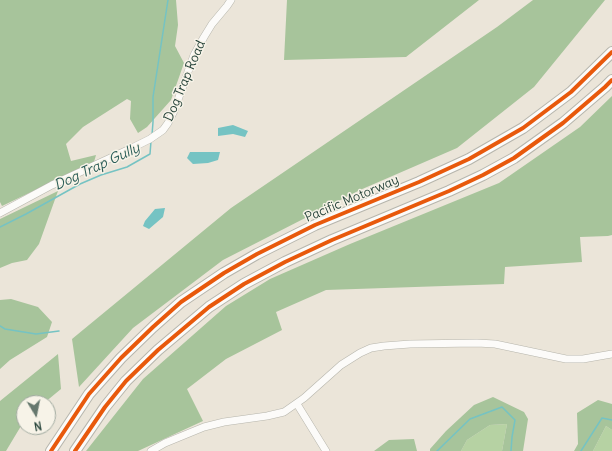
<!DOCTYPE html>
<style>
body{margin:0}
#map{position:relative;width:612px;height:451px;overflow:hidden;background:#ebe5d9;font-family:Delius,sans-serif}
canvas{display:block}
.north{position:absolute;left:16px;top:395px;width:40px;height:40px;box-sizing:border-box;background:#f7f3e8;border:1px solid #a1aaa0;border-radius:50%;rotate:170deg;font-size:11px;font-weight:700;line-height:16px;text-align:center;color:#1f3d34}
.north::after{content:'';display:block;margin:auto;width:14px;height:18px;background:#66786e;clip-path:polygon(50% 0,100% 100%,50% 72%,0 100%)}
</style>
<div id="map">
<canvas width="612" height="451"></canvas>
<div class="north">N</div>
</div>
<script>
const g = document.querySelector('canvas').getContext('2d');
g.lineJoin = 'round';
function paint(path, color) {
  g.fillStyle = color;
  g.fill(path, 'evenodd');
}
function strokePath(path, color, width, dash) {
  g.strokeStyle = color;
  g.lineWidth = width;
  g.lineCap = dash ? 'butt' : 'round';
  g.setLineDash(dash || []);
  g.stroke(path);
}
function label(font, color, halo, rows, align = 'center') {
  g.font = font + ' Delius,sans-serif';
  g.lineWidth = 3;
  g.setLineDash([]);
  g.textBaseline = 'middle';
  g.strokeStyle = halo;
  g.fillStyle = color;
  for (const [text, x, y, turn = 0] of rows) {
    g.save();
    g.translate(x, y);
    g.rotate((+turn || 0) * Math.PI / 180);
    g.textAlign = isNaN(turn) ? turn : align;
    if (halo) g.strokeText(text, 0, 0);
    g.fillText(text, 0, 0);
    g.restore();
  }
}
paint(new Path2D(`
 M 507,424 L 502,451 L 461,451 L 467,440 L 490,425 Z
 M 606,426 L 612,430 L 612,451 L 593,451 Z`), '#b6d2a3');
paint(new Path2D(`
 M 0,0 L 176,0 L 178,25 L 175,46 L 184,63 L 171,100 L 147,127 L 138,133 L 130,119 L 131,101 L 127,99 L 83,127 L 66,144 L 71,161 L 96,155 L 94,162 L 2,206 L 0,202 Z
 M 287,0 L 479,0 L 406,57 L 284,60 Z
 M 533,0 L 605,0 L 534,87 L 457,148 L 360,190 L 223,260 L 133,328 L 79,387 L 72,339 L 231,208 L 497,27 Z
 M 612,96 L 612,235 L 608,236 L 580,237 L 582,262 L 505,267 L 504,284 L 326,290 L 276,312 L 282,330 L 226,359 L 187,389 L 203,421 L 138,451 L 86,451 L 143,379 L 226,306 L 270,279 L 350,244 L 499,183 L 580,127 Z
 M 58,191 L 39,244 L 27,260 L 12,263 L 0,268 L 0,219 Z
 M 11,299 L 38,307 L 52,322 L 47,337 L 10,360 L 0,369 L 0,300 Z
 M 58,354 L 61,389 L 44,403 L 24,403 L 24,421 L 6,451 L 0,451 L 0,401 Z
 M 493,397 L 524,412 L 528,419 L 523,451 L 502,451 L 507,424 L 490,425 L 467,440 L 461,451 L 430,451 L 430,449 L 446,431 L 474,405 Z
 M 598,400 L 612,404 L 612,430 L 606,426 L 593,451 L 574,451 L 578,444 L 577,413 Z
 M 414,439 L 417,451 L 374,451 L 389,440 Z`), '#a7c49b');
paint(new Path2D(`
 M 233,125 L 248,131 L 245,137 L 233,134 L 218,136 L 218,128 Z
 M 190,152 L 220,152 L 218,160 L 208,163 L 193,164 L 187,158 Z
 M 165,208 L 163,217 L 149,229 L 143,226 L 145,221 L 155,209 Z`), '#75c3c3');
strokePath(new Path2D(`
 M 152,135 L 153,122 L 153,97 L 168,0
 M 0,227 L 26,214 L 80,184 L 101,175 L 127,167 L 150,154 L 151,141
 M 0,326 L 5,329 L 36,334 L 59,331
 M 437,451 L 470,419 L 502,407 L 515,420 L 512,437 L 511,451
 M 581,451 L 602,418 L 612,420`), '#75c3c3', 1.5);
const minor = new Path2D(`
 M 0,213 L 52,185 L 130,149 L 150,139 L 163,130 L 168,123 L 174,111 L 194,55 L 204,37 L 212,24 L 227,6 L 231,0
 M 297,404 L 326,451
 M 151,451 L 165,443 L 204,427 L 224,422 L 267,416 L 284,412 L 304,398 L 341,365 L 360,353 L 371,348 L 384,346 L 410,344 L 477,343 L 495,344 L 566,359 L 583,359 L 612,354`);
const highway = new Path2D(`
 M 51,451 L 89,394 L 121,358 L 153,327 L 181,302 L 224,273 L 257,254 L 315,225 L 419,182 L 469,159 L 523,128 L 571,92 L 612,52
 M 75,451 L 105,407 L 126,381 L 158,350 L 209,307 L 244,284 L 285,262 L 332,240 L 449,191 L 483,175 L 514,158 L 563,123 L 605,87 L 612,80`);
strokePath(minor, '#b6b5ac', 8);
strokePath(highway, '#b6b5ac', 12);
strokePath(minor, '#fcfbf9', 7);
strokePath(highway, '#fcfbf9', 10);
strokePath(new Path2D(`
 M 51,451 L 89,394 L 121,358 L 153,327 L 181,302 L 224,273 L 257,254 L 315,225 L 419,182 L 469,159 L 523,128 L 571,92 L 612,52
 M 75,451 L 105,407 L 126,381 L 158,350 L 209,307 L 244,284 L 285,262 L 332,240 L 449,191 L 483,175 L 514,158 L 563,123 L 605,87 L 612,80`), '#e8590c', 4);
label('13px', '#1f3d34', '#f7f3e8', [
 ["Dog Trap Road",185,81,-67],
 ["Pacific Motorway",352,199,-23]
]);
label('italic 14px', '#285b56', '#f7f3e8', [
 ["Dog Trap Gully",97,167,-25]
]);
</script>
